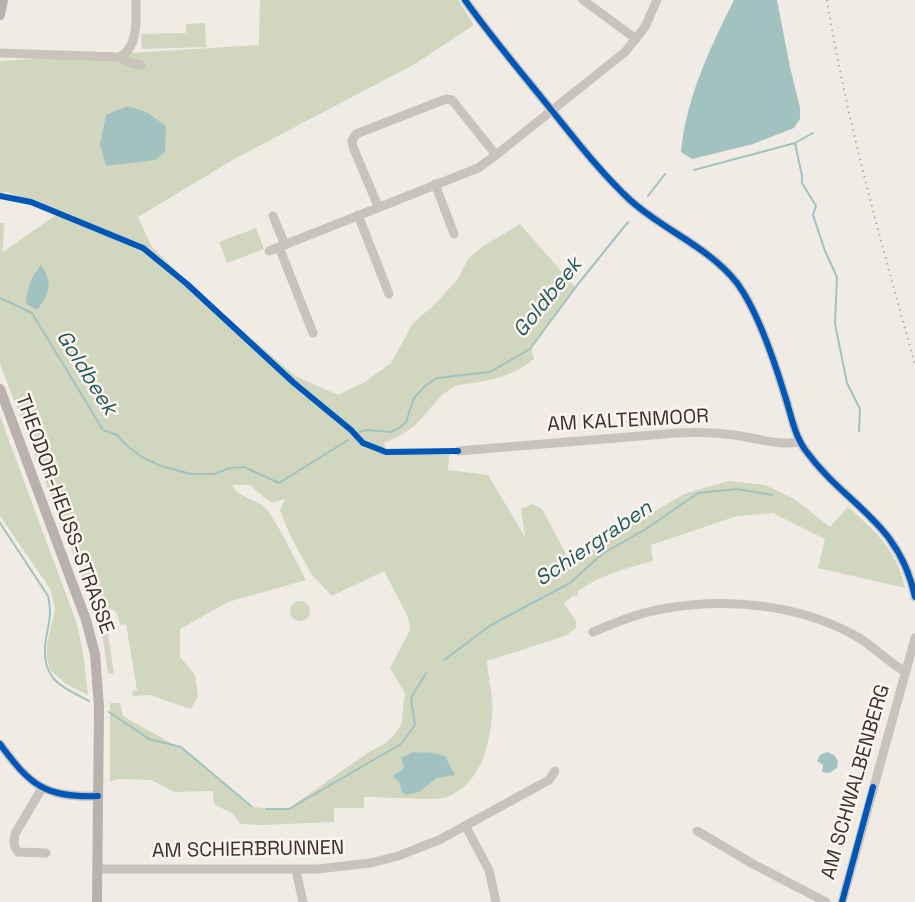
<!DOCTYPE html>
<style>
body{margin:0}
canvas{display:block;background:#f0ebe5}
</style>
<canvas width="915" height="902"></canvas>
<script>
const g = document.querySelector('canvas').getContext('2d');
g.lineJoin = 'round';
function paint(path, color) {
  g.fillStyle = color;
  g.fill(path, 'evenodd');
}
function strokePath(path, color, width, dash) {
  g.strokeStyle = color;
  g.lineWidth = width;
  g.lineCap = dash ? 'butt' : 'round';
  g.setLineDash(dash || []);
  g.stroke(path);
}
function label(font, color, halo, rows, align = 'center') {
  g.font = font + ' "Space Grotesk",sans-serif';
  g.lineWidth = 5;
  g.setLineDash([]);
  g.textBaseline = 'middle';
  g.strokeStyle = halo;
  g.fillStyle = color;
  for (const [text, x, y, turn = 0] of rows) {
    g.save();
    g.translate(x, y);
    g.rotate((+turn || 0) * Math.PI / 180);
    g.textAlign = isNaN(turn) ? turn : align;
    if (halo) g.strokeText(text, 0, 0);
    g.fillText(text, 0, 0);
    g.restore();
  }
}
paint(new Path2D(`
 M 260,0 L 458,0 L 474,25 L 413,65 L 236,158 L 138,217 L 152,247 L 195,289 L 295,376 L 338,395 L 365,382 L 391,363 L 413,323 L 434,305 L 458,279 L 468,259 L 482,247 L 520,224 L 576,288 L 531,347 L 534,359 C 517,373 501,378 479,382 C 472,384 463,383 456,386 C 439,394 432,408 419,421 C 409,432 397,437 384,443 L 386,453 L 449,455 L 448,470 L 488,475 L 525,537 L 521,509 L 532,504 L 542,509 L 568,558 L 580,555 L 684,494 L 728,481 L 765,485 L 794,499 L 830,527 L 848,507 C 876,532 896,549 905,588 L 818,568 L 825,539 L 773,513 L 737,516 L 651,545 L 653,561 C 626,568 601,575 578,591 L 577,596 L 574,595 L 564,603 L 576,621 L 576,628 L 565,636 L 487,661 C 488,679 494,699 492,716 C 489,749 480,783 447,797 C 437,801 379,797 364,797 L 364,808 L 334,808 L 334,822 L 262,825 L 241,824 L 233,814 L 214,804 L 213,791 L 174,792 L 151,780 L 117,779 L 110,782 L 110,703 L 120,703 L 123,716 L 192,755 L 251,806 L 266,809 L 289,808 L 369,752 L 386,743 L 401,726 L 405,693 L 390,668 L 410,630 L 408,617 L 384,571 L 332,596 L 312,575 L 290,535 L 280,510 L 285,499 L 271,503 L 250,485 L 232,485 C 241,501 258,497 269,512 C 283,533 294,558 306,580 L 228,602 L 180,629 L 180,657 L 195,675 L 198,697 L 191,709 L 150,695 L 133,696 L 132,691 L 137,690 L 126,624 L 120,625 C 117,605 112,609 95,609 L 93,605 L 0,364 L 0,223 L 4,223 L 3,252 L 59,213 L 7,192 L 0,193 L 0,61 L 259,45 Z
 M 205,23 L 206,47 L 142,49 L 141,34 L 186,33 L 186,24 Z
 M 256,228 L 264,249 L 227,263 L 219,242 Z
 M 0,416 L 77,624 L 83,653 L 88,695 L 66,684 L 50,670 L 47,657 L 47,644 L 55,610 L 51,590 L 0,516 Z
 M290 611a10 10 0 1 1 20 0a10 10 0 1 1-20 0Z
 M 109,622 L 113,626 L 107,627 L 114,673 L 108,674 L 101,625 Z`), '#d1d6bf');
paint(new Path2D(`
 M 734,0 L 777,0 L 790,67 L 800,108 L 800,119 L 794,128 L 753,144 L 692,159 L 681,152 C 686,98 710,48 734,0 Z
 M 128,106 L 148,113 L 166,126 L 165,152 L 155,160 L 106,166 L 100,144 L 106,115 Z
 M 41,265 C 53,284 50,293 37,310 L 26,304 C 27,288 31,277 41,265 Z
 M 413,752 L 434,753 L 445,756 L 455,775 L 437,778 L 419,792 L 406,795 L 401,790 L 400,783 L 393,776 L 404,768 L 401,758 Z
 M 827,752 L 834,755 L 838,761 L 837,768 L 829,773 L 822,772 L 823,765 L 817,761 L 820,755 Z`), '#a1c2c1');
strokePath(new Path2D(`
 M 795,143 L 802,176 L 802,183 L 816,206 L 813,215 L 825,251 L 837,277 L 835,324 L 847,383 L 860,409 L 859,431
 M 694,170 L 795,143 L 813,133
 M 648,196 L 665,174
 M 0,298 L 32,313 L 103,430 L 117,435 L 127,446 L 142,457 L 161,466 L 191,474 L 214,474 L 230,468 L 244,467 L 279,483 L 348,440
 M 360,432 L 366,430 L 391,432 L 399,428 L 406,422 L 414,398 L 425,386 L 437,378 L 490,372 L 530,349 L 578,284 L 628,222
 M 0,523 L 48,596 C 52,612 49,623 46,638 C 40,678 58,685 89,701
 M 444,660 L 491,625 L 570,583 L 602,554 L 646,529 L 698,493 L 737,489 L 772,495
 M 109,712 L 149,739 L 181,747 L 251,806
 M 266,809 L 289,809 L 401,744 L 415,725 L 411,698 L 426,673`), '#a1c2c1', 2);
strokePath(new Path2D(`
 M 465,0 C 491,37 521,72 549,107 C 575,139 600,172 630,200 C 663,230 709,247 737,283 C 757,310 775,363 785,396 C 791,414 794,435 806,451 C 846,506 899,521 915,597
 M 583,0 L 636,39
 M 0,53 L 119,57 L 128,62 L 141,65
 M 119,57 C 139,48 136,19 136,0
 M 435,184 L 454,234
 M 378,206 L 353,147 L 352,140 L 356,134 L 446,99 L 452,100 L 496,155
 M 358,215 L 389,294
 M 273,216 L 285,245
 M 279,247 L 313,333
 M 269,251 L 478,168 L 496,155 L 625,52 L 645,27 L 657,0
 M 458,451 L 677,433 C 696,432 715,432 734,435 C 757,438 777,446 800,442
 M 593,632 C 615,623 638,613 662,609 C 724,597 798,604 854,635 C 873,645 887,662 906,672
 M 0,744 C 30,785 45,798 98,796
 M 42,788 L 15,834 C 14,841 13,846 18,852 L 46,853
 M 466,827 L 489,870 L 496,902
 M 697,831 L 753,864 L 826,902
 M 97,869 L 318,869 L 370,863 L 398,856 L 439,840 L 549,780 L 555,771
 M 296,870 L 303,902
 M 842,902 L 915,638`), '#c9c3be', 9);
strokePath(new Path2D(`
 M 0,15 L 3,0
 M 0,389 L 86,620 L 95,654 L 99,707 L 97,902`), '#b8b1ad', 10);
strokePath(new Path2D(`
 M 827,0 C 847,124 882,244 915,365`), '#b1aca8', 2, [1.5, 4.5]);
strokePath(new Path2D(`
 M 465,0 C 491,37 521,72 549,107 C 575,139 600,172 630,200 C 663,230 709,247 737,283 C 757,310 775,363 785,396 C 791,414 794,435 806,451 C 846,506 899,521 915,597
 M 0,196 L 31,202 L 143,248 L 187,284 L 294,383 L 351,430 L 363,443 L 386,452 L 458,451
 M 0,744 C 30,785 45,798 98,796
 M 842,902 L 873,787`), '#0057b8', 6);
label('20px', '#3b302b', '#fbf5ee', [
 ["AM KALTENMOOR",628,421,-3],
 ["THEODOR-HEUSS-STRASSE",64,514,70],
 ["AM SCHWALBENBERG",856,782,-74],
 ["AM SCHIERBRUNNEN",248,850,-1]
]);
label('italic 21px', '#1f5a5e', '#fbf5ee', [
 ["Goldbeek",548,298,-51],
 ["Goldbeek",86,373,58],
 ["Schiergraben",594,544,-34]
]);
</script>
